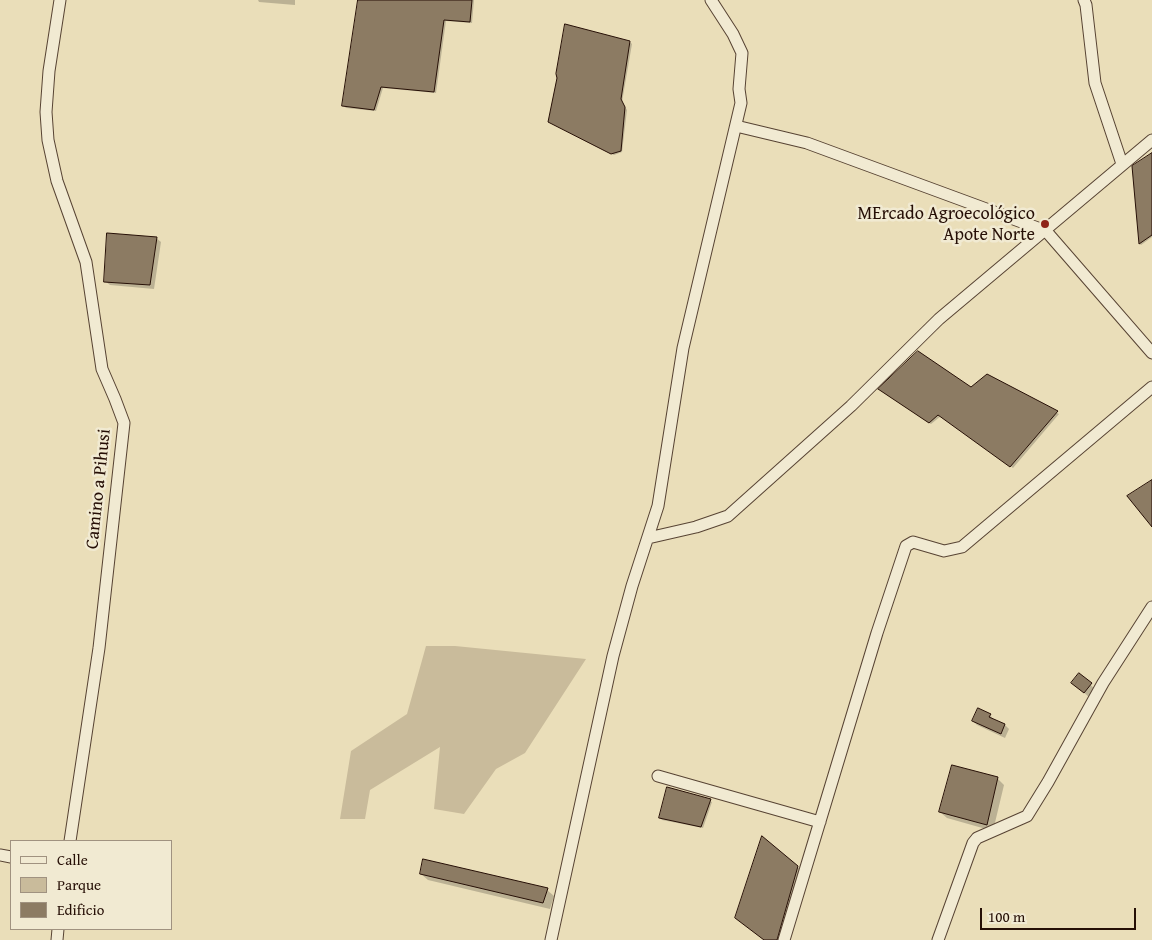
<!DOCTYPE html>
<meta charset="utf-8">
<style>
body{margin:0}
#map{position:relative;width:1152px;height:940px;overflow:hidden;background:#eadeb9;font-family:"Gentium Book Plus",serif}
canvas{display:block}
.legend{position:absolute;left:10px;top:840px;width:162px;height:90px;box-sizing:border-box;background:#f1ead2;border:1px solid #a09280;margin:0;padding:6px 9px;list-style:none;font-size:15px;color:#260f06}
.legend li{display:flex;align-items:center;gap:10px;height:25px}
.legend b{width:25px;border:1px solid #a09280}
.scale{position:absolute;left:980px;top:908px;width:156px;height:22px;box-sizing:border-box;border:2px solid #260f06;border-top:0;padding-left:6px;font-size:15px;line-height:18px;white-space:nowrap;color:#260f06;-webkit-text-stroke:4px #f1ead2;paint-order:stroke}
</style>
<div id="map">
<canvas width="1152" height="940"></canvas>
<ul class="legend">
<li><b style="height:6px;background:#f1ead2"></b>Calle</li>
<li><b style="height:14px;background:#c9bb9b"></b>Parque</li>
<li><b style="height:14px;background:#8c7b63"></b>Edificio</li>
</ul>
<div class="scale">100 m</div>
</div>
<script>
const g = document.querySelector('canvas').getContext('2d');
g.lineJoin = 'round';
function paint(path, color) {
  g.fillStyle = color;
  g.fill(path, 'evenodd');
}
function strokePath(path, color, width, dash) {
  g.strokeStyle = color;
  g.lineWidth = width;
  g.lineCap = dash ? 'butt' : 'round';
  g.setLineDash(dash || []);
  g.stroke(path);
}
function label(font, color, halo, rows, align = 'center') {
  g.font = font + ' "Gentium Book Plus",serif';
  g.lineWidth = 5;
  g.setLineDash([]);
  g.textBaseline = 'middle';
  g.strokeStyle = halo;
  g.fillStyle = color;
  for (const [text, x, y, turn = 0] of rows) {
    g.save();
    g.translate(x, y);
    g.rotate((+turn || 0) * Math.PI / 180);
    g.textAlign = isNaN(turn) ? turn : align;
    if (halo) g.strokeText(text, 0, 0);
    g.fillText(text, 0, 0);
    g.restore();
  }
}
paint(new Path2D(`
 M 426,646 L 455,646 L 586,659 L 525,753 L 496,769 L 464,814 L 434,809 L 440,747 L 370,790 L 365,819 L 340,819 L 351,751 L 407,714 Z`), '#c9bb9b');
paint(new Path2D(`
 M 258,0 L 295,0 L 295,5 L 259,2 Z
 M 359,0 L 474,0 L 472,23 L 446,21 L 436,93 L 383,88 L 376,111 L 346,108 L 344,106 Z
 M 630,42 L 632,44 L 622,102 L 627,110 L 622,152 L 614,155 L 549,122 Z
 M 1152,154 L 1152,237 L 1141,245 L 1140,244 L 1134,167 Z
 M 156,238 L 161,242 L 154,289 L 110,285 L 105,281 Z
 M 987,375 L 1059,414 L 1013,468 L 941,416 L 931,424 L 882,391 L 972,389 Z
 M 1079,675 L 1095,689 L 1089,697 L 1077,687 Z
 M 990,715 L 994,720 L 1005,725 L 1009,729 L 1005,738 L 977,725 L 973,721 Z
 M 997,778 L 1004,785 L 993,831 L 947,818 L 940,812 Z
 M 668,788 L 712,802 L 703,828 L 662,820 L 660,818 Z
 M 763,838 L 800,869 L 778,940 L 765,940 Z
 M 421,874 L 547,890 L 554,896 L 550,909 L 428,880 Z`), '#0003');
const building = new Path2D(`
 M 358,0 L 472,0 L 470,22 L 444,20 L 434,92 L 381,87 L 374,110 L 342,106 Z
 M 565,24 L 630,41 L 621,99 L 625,107 L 621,151 L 611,154 L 548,122 L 557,78 L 556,74 Z
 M 1152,153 L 1152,235 L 1139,244 L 1132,166 Z
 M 107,233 L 157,237 L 150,285 L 104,282 Z
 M 918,351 L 971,387 L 987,374 L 1058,411 L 1010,467 L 938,415 L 929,423 L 878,389 Z
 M 1152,480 L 1152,527 L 1127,496 Z
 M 1079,673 L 1092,683 L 1084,693 L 1071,683 Z
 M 978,708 L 991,714 L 989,717 L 1005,724 L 1001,734 L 972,721 Z
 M 952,765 L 998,777 L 987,825 L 939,812 Z
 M 667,787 L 711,799 L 701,827 L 659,818 Z
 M 762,836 L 798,866 L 777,940 L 764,940 L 735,918 Z
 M 423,859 L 548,888 L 543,903 L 420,874 Z`);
paint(building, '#8c7b63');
strokePath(building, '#260f06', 1);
const minor = new Path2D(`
 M 60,0 L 49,71 L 46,112 L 48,140 L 57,181 L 86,262 L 102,369 L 115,399 L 124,423 L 99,648 L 70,841
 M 1084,0 L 1086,5 L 1095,83 L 1122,164
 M 736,126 L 807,143 L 1046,231 L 1152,353
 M 648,538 L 696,527 L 728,516 L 851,406 L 939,319 L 1152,140
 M 658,776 L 820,822
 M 0,855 L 11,857
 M 57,940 L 58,929
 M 551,940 L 613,656 L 632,586 L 658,506 L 683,348 L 741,103 L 739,89 L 742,53 L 733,34 L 711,0
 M 784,940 L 877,633 L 906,546 L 913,542 L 944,551 L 962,547 L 1152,387
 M 938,940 L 973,843 L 977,838 L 1027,816 L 1048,782 L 1103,683 L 1152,607`);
strokePath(minor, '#574333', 13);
strokePath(minor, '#f1ead2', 11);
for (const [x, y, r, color] of [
 [1045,224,5,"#8f2418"]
]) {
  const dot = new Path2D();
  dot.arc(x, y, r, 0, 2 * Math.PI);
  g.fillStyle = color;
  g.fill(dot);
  strokePath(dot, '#f1ead2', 2);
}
label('18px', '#260f06', '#f1ead2', [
 ["MErcado Agroecológico",1035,214],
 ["Apote Norte",1035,235]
], 'right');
label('18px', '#260f06', '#f1ead2', [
 ["Camino a Pihusi",99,489,-84]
]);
</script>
